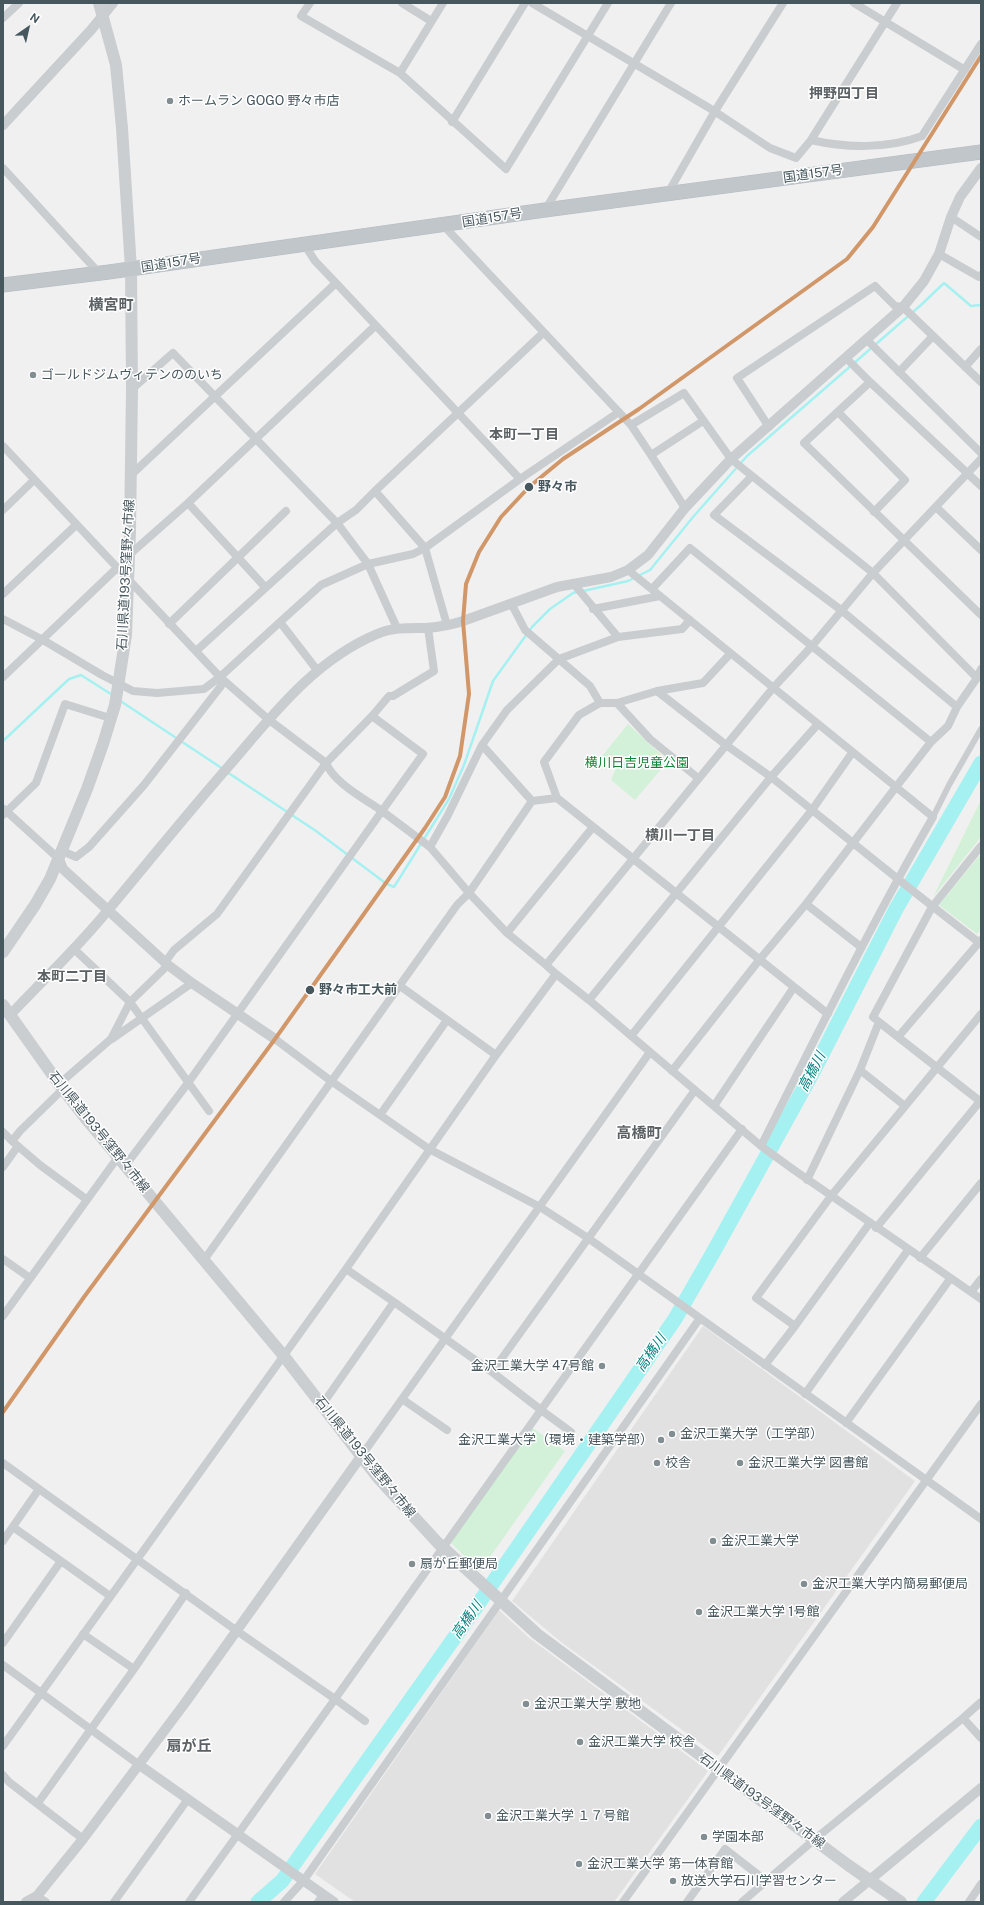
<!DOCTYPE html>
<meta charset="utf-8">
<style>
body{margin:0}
#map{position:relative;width:984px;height:1905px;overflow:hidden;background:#f1f0f0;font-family:"Public Sans",sans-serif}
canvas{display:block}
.frame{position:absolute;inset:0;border:4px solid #46575e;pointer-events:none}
.north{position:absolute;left:8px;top:8px;width:40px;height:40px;-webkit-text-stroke:3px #fff;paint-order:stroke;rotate:34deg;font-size:11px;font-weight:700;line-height:16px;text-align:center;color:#46575e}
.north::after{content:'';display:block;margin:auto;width:14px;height:18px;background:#46575e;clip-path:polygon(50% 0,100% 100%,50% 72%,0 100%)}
</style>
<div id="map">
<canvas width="984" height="1905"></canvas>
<div class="frame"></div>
<div class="north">N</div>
</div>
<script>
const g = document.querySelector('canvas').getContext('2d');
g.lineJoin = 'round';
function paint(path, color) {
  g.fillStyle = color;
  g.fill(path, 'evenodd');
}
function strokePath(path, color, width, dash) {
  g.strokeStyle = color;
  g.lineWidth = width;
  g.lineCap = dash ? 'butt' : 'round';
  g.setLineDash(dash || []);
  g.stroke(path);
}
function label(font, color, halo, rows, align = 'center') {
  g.font = font + ' "Public Sans","Noto Sans JP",sans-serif';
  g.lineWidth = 3;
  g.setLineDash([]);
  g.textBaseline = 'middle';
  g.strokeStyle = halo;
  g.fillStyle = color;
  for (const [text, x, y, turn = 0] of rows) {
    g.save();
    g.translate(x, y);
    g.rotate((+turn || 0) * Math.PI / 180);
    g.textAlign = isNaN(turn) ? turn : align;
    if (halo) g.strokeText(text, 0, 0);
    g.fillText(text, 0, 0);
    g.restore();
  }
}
paint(new Path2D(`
 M 703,1326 L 915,1481 L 718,1756 L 561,1642 L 512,1601 Z
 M 499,1610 L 528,1637 L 708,1771 L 614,1902 L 355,1902 L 315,1874 Z`), '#e2e1e2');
paint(new Path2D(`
 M 628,724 L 668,761 L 635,800 L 611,780 L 615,770 L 602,756 Z
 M 981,800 L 981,837 L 933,897 Z
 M 979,856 L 981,857 L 981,929 L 977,934 L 939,905 Z
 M 530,1426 L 565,1451 L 480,1571 L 449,1541 Z`), '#d3f1d8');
strokePath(new Path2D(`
 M 583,591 L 628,581 L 650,570 L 693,517 L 747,456 L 921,305 L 944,283 L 971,306 L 981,305
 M 119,700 L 223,769
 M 3,741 L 69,679 L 81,675 L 114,696
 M 227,772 L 316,831 L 384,882
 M 387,884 L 394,887 L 449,799 L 464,765 L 493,681 L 532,627 L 550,609 L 573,593 L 578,592`), '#a5f1f1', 2.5);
strokePath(new Path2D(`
 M 258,1902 L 282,1881 L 474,1610 L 675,1319 L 714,1251 L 814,1070 L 896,909 L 981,763
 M 924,1902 L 981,1826`), '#a5f1f1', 15);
const trunk = new Path2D(`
 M 3,285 L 109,272 L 545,210 L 981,152`);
strokePath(trunk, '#b4bcc0', 15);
strokePath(new Path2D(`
 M 933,817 L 949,785 L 981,729`), '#c9cdcf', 6);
strokePath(new Path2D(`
 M 310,3 L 301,16 L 400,73
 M 402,3 L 431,21
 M 443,3 L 400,73 L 506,169 L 608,3
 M 532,3 L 711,109 L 770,148 L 796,158 L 811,140 C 845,148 888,149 922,136 L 981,44
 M 854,3 L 965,70
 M 3,18 L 19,3
 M 452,122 L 525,3
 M 811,140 L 897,3
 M 3,168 L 99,273
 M 668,193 L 715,111 L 783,3
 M 545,210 L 671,3
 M 951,217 L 981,237
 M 443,225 L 631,425 L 684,393 L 731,459 L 873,573 L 977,678
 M 304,244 L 315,261 L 336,283
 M 939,254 L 979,277 L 981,275
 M 867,340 L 981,453
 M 846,358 L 870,382 L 981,486
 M 965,367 L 981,349
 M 899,372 L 933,336
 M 870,382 L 804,443 L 981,615
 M 132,389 L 173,353 L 337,523 L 368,564 L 397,628
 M 838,412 L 905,480 L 874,512
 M 631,425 L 651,455 L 703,421
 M 769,427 L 737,378 L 875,286 L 895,306 L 903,307 L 981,382
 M 3,446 L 220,677 L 268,719 L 326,763 C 334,783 365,799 382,811 L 188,1083 L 125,1166
 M 651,455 L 685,508
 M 131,475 L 336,283 L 520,479
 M 752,476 L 714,515 L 841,610 L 957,707
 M 188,503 L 265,587
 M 936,507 L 981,550
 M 3,510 L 34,480
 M 129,555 L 188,503 L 375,326
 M 628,570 L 896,787 L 806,904 L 760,959 L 672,1071
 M 573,583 L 618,637
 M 652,589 L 690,548 L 931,742
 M 3,594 L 76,525
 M 511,603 L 525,630 L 590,686 L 600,703
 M 593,609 L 660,596
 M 3,619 L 43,640 L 102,675 L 133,691 L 157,693 L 204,689 L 220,677 L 280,622 L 317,670
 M 280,622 L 321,585 L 368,564 L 413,554 L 425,548 L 520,479 L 619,412
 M 169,624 L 286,511
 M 447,625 L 425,548 L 375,491 L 543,333
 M 196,651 L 337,523 L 356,510 L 375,491
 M 3,677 L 117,568
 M 657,691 L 703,683 L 730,654
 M 617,703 L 650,739 L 698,778
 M 372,716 L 423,754 L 382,811 L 430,847 L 448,815 L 482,745 L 532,801 L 557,798 L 544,762 L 579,715 L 600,703 L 617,703 L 657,691 L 726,745 L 771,777 L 589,1000 L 556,974
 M 818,724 L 771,777 C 841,833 910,890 981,944
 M 482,745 L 507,710 L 559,659 L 618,637 L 682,629 L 690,620
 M 557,798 L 828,1014
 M 532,801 L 469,893 L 507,933 L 546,965
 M 4,809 L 59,859
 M 3,815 L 36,783 L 65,704 L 110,718
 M 62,851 L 76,857 L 89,847 L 144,785 L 221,686 L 220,677
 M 806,904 L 861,947
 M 507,933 L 593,827
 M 981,940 L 898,1037 L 981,1102
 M 74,949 L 130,1002 L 209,1111
 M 166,961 L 174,950 L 217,914 L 326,763 L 372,716 L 389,696 L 393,696 L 434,671 L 428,628
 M 400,986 L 496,1055
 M 589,1000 L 650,1052
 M 879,1022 L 898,1037
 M 631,1036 L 812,810 L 852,753
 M 112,1039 L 192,983
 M 275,1039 L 331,1081 L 429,1149 L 540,1207 L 588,1238 L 981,1519
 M 860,1070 L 905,1106
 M 59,1084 L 111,1039 L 130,1002 L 168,965
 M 63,1089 L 20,1131 L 12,1141 L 40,1165 L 86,1199
 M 714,1106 L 794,987
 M 380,1115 L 447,1020
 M 3,1132 L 12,1141
 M 761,1146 C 817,1035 871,924 933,817 L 896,787 L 931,742 L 948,726 L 957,707 L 977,678 L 981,669
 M 3,1167 L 18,1146
 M 807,1180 L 860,1070 L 879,1022 L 873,1017 L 932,907 L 981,846
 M 876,1228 L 981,1100
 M 920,1258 L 981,1183
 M 3,1259 L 30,1278
 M 204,1260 L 457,905 L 469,893 L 430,847
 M 981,1279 L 971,1292 L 981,1299
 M 394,1302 L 492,1372
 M 3,1316 L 118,1157
 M 795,1326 L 869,1224
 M 765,1365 L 795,1326 L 756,1298 L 831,1196 L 981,1014
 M 805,1394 L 908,1250
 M 402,1399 L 447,1430
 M 322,1405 L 394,1302 L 346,1269
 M 846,1423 L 950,1279
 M 571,1432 L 541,1410 L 742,1129
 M 362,1455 L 650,1052 L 761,1146 L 794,1170 L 971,1292
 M 3,1463 L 39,1489
 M 13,1527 L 61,1561
 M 3,1541 L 39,1489 L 237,1631 L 335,1699 L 189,1902
 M 3,1643 L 61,1561 L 110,1596
 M 3,1665 L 138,1764
 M 134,1669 L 186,1593
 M 963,1718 L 981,1702
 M 365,1721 L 335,1699 L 541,1410 L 492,1372 L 695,1090
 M 3,1746 L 346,1269 L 496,1055 L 556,974 L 546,965 L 773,688 L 812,646 L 873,573 L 981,459
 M 3,1775 L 9,1782 L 83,1839
 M 38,1803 L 134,1669 L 83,1634
 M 37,1896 L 46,1902
 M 114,1902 L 188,1799
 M 284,1902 L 304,1880 L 700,1318
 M 318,1902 L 323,1894
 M 623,1902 L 981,1404
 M 687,1902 L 725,1849 L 766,1881
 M 742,1902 L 815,1839 L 963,1718 L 981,1738
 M 969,1902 L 981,1884`), '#c9cdcf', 8);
strokePath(new Path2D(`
 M 3,125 L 91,30 L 113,3
 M 59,859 L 63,869 L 168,965 L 192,983 L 275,1039
 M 11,1014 C 42,981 75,950 104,915 C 146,865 186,815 228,767 C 272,716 313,661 377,634 C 393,627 410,628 426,628 C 439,627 451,625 463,621 L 557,587 L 611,577 L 628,570 L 648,555 L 685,508 L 731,459 L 903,307 L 924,281 L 939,254 L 951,217 L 960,197 L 981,168
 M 138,1764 L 334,1902
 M 26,1902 L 37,1896 L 83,1839 L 185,1703 L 362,1455
 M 843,1902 L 981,1788`), '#c9cdcf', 10);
strokePath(new Path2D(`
 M 3,952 L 35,905 L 50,879 L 87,789 L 103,744 L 115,705 L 126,635 L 130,531 L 132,389 L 131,269 L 122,128 L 116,65 L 99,3
 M 3,1005 L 59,1084 L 87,1120 L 283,1355 L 379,1479 L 438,1543 L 537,1634 L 848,1865 L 901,1902`), '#caced0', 12);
strokePath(trunk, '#c0c6c9', 14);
strokePath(new Path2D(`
 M 3,1412 L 84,1297 L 275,1039 L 425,828 L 445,797 L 460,756 L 469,694 L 463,621 L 466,584 L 479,552 L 501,517 L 529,487 L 563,459 L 639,409 L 847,259 L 873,227 L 981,56`), '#d19769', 4);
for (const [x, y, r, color] of [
 [170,101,4,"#828d91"],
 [33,375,4,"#828d91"],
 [529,487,5,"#46575e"],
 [310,990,5,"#46575e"],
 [602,1366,4,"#828d91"],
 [672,1434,4,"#828d91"],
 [661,1440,4,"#828d91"],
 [657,1463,4,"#828d91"],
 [740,1463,4,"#828d91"],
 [713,1541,4,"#828d91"],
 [412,1564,4,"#828d91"],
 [804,1584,4,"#828d91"],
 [699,1612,4,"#828d91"],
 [526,1704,4,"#828d91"],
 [580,1742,4,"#828d91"],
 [488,1816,4,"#828d91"],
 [704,1837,4,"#828d91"],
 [579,1864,4,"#828d91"],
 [673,1881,4,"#828d91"]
]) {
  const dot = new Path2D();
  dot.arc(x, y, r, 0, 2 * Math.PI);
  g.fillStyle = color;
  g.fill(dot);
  strokePath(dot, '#fff', 1.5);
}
label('13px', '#46575e', '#fff', [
 ["ホームラン GOGO 野々市店",178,101],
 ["ゴールドジムヴィテンののいち",41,375],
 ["金沢工業大学 47号館",594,1366,"right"],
 ["金沢工業大学（工学部）",680,1434],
 ["金沢工業大学（環境・建築学部）",653,1440,"right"],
 ["校舎",665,1463],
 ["金沢工業大学 図書館",748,1463],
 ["金沢工業大学",721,1541],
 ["扇が丘郵便局",420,1564],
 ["金沢工業大学内簡易郵便局",812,1584],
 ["金沢工業大学 1号館",707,1612],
 ["金沢工業大学 敷地",534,1704],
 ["金沢工業大学 校舎",588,1742],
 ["金沢工業大学 １７号館",496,1816],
 ["学園本部",712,1837],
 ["金沢工業大学 第一体育館",587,1864],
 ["放送大学石川学習センター",681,1881]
], 'left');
label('13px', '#46575e', '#fff', [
 ["国道157号",813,174,-8],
 ["国道157号",492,218,-9],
 ["国道157号",171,263,-9],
 ["石川県道193号窪野々市線",126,575,-87],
 ["石川県道193号窪野々市線",99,1132,51],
 ["石川県道193号窪野々市線",365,1457,51],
 ["石川県道193号窪野々市線",762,1801,36]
]);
label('bold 13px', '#46575e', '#fff', [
 ["野々市",538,487],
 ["野々市工大前",319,990]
], 'left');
label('13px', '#118434', '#fff', [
 ["横川日吉児童公園",637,763]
]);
label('bold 14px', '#5b6164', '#fff', [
 ["押野四丁目",844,94],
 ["本町一丁目",524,435],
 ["横川一丁目",680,836],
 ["本町二丁目",72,977]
]);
label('italic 14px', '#078182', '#fff', [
 ["高橋川",812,1072,-62],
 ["高橋川",651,1353,-55],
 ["高橋川",467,1620,-55]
]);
label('bold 15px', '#5b6164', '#fff', [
 ["横宮町",111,305],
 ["高橋町",639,1133],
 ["扇が丘",189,1746]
]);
</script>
